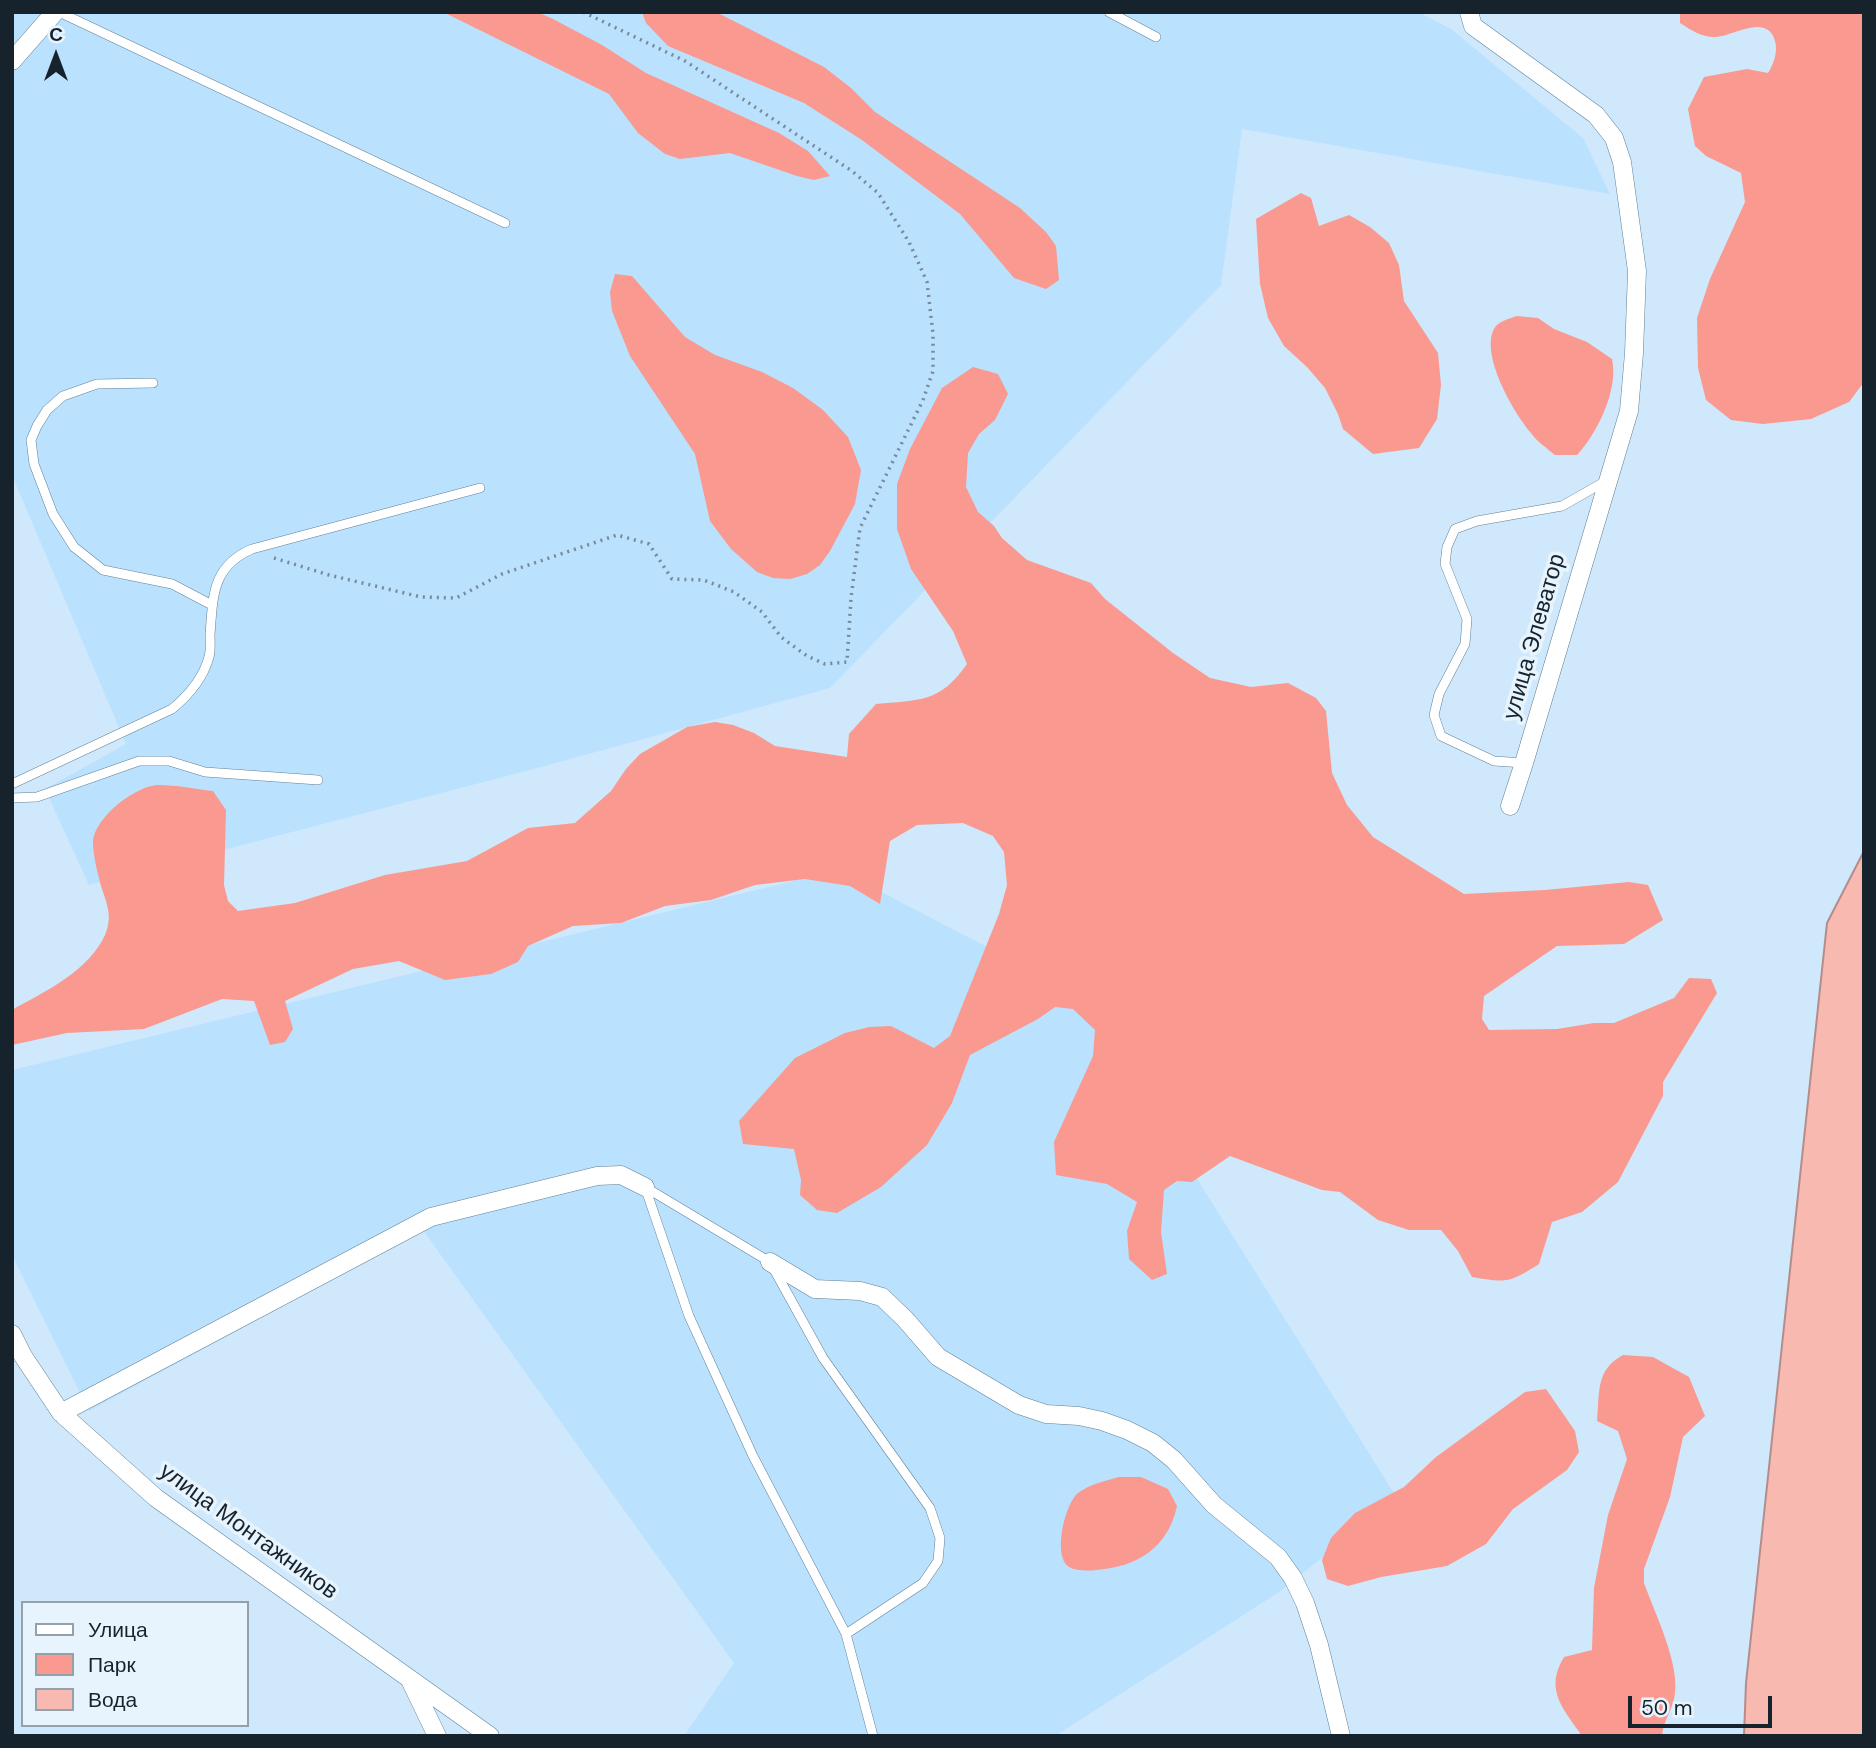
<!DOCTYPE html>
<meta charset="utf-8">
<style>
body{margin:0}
#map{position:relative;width:1876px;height:1748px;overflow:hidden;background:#cfe8fc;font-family:"DM Sans",sans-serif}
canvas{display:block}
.frame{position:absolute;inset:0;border:14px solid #17232c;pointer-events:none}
.legend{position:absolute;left:21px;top:1601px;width:228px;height:126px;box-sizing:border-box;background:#e7f4fe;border:2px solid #94a0aa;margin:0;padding:9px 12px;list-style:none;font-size:21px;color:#17232c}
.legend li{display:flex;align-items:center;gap:14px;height:35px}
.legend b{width:35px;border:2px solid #94a0aa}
.north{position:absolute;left:21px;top:21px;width:70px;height:70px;-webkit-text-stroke:5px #e7f4fe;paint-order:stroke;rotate:0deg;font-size:19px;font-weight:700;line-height:28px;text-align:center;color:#17232c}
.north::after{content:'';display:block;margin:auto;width:24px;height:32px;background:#17232c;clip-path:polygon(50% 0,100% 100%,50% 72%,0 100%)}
.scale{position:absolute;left:1628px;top:1696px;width:144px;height:32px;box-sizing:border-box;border:4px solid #17232c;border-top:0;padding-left:9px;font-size:21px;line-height:24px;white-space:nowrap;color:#17232c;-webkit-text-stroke:5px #e7f4fe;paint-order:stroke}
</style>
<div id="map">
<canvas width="1876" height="1748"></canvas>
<div class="frame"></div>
<ul class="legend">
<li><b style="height:9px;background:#fff"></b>Улица</li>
<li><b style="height:19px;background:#f9998f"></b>Парк</li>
<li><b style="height:19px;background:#f8b9b1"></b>Вода</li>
</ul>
<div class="north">С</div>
<div class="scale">50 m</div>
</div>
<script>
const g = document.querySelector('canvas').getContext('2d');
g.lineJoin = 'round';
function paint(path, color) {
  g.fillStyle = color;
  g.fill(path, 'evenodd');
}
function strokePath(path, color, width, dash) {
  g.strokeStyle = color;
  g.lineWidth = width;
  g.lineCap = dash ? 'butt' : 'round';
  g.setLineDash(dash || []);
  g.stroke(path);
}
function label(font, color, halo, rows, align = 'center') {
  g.font = font + ' "DM Sans",sans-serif';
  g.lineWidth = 7;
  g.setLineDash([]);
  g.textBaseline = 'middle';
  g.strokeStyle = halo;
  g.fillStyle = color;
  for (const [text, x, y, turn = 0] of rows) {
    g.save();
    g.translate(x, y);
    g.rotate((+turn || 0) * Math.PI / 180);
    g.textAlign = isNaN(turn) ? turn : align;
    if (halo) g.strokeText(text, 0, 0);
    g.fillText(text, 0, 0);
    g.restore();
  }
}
paint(new Path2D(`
 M 12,12 L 1418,12 L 1451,29 L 1583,138 L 1610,194 L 1242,129 L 1221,285 L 830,688 L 537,768 L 89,885 L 45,789 L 126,744 L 12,475 Z
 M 839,870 L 1083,997 L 1397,1498 L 1279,1592 L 1055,1736 L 684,1736 L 734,1663 L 423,1230 L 89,1411 L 12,1255 L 12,1070 Z`), '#bae1fe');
paint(new Path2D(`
 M 443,12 L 537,12 L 553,19 L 602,45 L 646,73 L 779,133 L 808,151 L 830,176 L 814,180 L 797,176 L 730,153 L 680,159 L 665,154 L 638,133 L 609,94 Z
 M 642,12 L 716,12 L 824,67 L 851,88 L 875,112 L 1020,208 L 1046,232 L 1056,246 L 1059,280 L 1046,289 L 1014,278 L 960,214 L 862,140 L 804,103 L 668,46 L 646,23 Z
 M 1680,12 L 1864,12 L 1864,382 L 1849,402 L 1811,419 L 1763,424 L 1731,420 L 1706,400 L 1698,368 L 1697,318 L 1710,279 L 1745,202 L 1741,173 L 1706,156 L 1695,146 L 1688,109 L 1704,77 L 1747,69 L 1768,73 C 1774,64 1778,51 1775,41 C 1767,12 1732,37 1715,37 C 1701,37 1691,30 1680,23 Z
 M 1301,193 L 1311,198 L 1319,226 L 1349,215 L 1370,227 L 1389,243 L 1399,265 L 1404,301 L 1438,353 L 1441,385 L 1437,419 L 1419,448 L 1373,454 L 1343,429 L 1338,414 L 1325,388 L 1307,367 L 1284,346 L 1268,318 L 1260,284 L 1256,219 Z
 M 615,274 L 632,276 L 685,337 L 715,355 L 762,372 L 793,388 L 823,410 L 848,437 L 861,470 L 855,504 L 830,551 L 820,565 L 807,574 L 790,579 L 773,578 L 757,572 L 731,549 L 710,521 L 695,454 L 630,356 L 612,311 L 610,292 Z
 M 1517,316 L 1538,318 L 1554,329 L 1587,342 L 1612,359 C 1619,389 1597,434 1577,455 L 1555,455 C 1547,448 1537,442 1531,433 C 1514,413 1480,355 1494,329 C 1498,321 1509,319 1517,316 Z
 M 973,367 L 998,374 L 1008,394 L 995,420 L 979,434 L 968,453 L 966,487 L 978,512 L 994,526 L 1002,538 L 1027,560 L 1091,583 L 1105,599 L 1173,653 L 1210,678 L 1251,687 L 1288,683 L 1316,698 L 1326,711 L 1332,773 L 1347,805 L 1373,837 L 1464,894 L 1545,890 L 1629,882 L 1648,885 L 1663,920 L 1624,944 L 1557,946 L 1484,996 L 1482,1019 L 1489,1030 L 1557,1029 L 1594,1023 L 1614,1023 L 1674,998 L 1689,978 L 1711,979 L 1717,993 L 1663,1082 L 1663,1096 L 1618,1182 L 1582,1212 L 1552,1222 L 1539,1264 C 1509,1283 1507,1283 1472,1277 L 1458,1251 L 1441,1230 L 1409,1230 L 1378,1220 L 1340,1192 L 1322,1190 L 1230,1156 L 1192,1182 L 1177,1181 L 1164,1190 L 1161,1232 L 1167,1274 L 1152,1280 L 1129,1259 L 1127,1231 L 1137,1202 L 1107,1184 L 1056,1175 L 1054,1142 L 1093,1056 L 1095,1030 L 1073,1009 L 1055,1007 L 1038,1019 L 970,1055 L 952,1103 L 927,1145 L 881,1187 L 837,1213 L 817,1210 L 800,1195 L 801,1180 L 794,1149 L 743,1144 L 739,1121 L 795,1058 L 845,1033 L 869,1027 L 891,1026 L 934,1048 L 950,1036 L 999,914 L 1007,885 L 1004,852 L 993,836 L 963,823 L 917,825 L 890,841 L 880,904 L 850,886 L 805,879 L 755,885 L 711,900 L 665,906 L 621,923 L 573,926 L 528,946 L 518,962 L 491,974 L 445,980 L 399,961 L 353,969 L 285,1001 L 293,1029 L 285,1042 L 270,1045 L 254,1001 L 222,999 L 144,1029 L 67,1033 L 12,1045 L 12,1012 L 15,1008 C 47,991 89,970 105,935 C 115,912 103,898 99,878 C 96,867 93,852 93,841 C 95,817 136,785 159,785 C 177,785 195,789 213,791 L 226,810 L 224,885 L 228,901 L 238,911 L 295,903 L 385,875 L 467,861 L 528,828 L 575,823 L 611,791 L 626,769 L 640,754 L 687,727 L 715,722 L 733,725 L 754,733 L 775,746 L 847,757 L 849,734 L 876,704 C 919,700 940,703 967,664 L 953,631 L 911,569 L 897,529 L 897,484 L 910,449 L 942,388 Z
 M 1623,1355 L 1653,1357 L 1689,1377 L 1705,1416 L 1683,1437 L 1670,1497 L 1644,1569 L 1644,1583 C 1655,1614 1682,1667 1674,1699 C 1671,1712 1663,1722 1662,1736 L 1582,1736 C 1563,1708 1544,1690 1564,1657 L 1592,1650 L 1594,1588 L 1608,1515 L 1627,1459 L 1618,1431 L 1597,1421 C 1600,1393 1595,1370 1623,1355 Z
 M 1546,1389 L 1575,1431 L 1579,1452 L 1567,1470 L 1513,1509 L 1486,1544 L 1447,1566 L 1381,1577 L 1348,1586 L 1327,1579 L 1322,1560 L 1331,1538 L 1355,1513 L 1404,1487 L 1436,1457 L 1525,1392 Z
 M 1119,1477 L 1141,1477 L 1168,1489 L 1177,1506 C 1168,1548 1137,1567 1096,1570 C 1088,1571 1076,1571 1069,1567 C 1052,1557 1065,1503 1078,1493 C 1090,1484 1105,1481 1119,1477 Z`), '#f9998f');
const water = new Path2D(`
 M 1864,851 L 1864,1736 L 1744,1736 L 1746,1683 L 1827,923 Z`);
paint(water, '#f8b9b1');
strokePath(water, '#b48c89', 2);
const lane = new Path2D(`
 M 59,12 L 505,223
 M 1109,12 L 1156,37
 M 153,383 L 97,384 L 63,396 L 47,410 L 37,426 L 31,440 L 34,464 L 53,514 L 74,547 L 103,570 L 172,584 L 212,605
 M 1524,763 L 1494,761 L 1441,736 L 1434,715 L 1439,694 L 1465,644 L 1467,619 L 1445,564 L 1447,547 L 1455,529 L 1477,521 L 1562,506 L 1606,481
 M 12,784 L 172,709 C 189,695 203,679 209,657 C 211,650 210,642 210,635 C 213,596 212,566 252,549 L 480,488
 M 12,798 L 37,797 L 139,761 L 169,761 L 205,772 L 318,780
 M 645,1187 L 770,1262 L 823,1358 L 930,1508 L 940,1538 L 938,1561 L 923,1583 L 846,1634
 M 645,1187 L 689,1316 L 753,1456 L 846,1634 L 873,1736`);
const street = new Path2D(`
 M 1469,12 L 1473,26 L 1596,115 L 1614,138 L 1622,162 L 1637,271 L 1634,353 L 1629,411 L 1524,763 L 1510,806
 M 12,61 L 55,12
 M 770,1262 L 815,1289 L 860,1291 L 882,1297 L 905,1319 L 938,1357 L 1019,1405 L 1046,1414 L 1079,1416 L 1102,1421 L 1127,1430 L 1153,1443 L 1174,1460 L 1214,1505 L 1278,1557 L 1293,1578 L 1305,1603 L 1319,1645 L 1341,1736
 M 12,1334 L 23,1356 L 61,1413 L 156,1498 L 490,1736
 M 61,1413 L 431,1217 L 597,1176 L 621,1175 L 645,1187
 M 411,1682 L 437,1736`);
strokePath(lane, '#628096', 10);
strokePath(street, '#628096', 19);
strokePath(new Path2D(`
 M 274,558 L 329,575 L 421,597 L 456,598 L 502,574 L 617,535 L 649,544 L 672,579 L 704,580 L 734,592 L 762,612 L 781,637 L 807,656 L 825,664 L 847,662 L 851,598 L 860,528 L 923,400 L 933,371 L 933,334 L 927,282 L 909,242 L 878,193 L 852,171 L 685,61 L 583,12`), '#778a99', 3.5, [2, 5]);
strokePath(lane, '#fff', 9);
strokePath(street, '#fff', 18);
label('23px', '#17232c', '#e7f4fe', [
 ["улица Элеватор",1535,637,-74],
 ["улица Монтажников",248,1532,36]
]);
</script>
